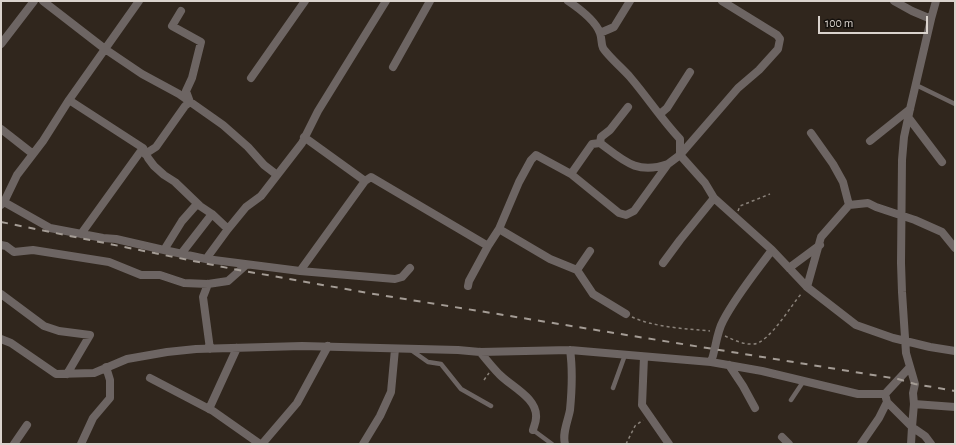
<!DOCTYPE html>
<style>
body{margin:0}
#map{position:relative;width:956px;height:445px;overflow:hidden;background:#30261d;font-family:"Alegreya Sans",sans-serif}
canvas{display:block}
.frame{position:absolute;inset:0;border:2px solid #dad3cd;pointer-events:none}
.scale{position:absolute;left:818px;top:16px;width:110px;height:18px;box-sizing:border-box;border:2px solid #dad3cd;border-top:0;padding-left:5px;font-size:12px;line-height:14px;white-space:nowrap;color:#dad3cd;-webkit-text-stroke:3px #14100c;paint-order:stroke}
</style>
<div id="map">
<canvas width="956" height="445"></canvas>
<div class="frame"></div>
<div class="scale">100 m</div>
</div>
<script>
const g = document.querySelector('canvas').getContext('2d');
g.lineJoin = 'round';
function strokePath(path, color, width, dash) {
  g.strokeStyle = color;
  g.lineWidth = width;
  g.lineCap = dash ? 'butt' : 'round';
  g.setLineDash(dash || []);
  g.stroke(path);
}
strokePath(new Path2D(`
 M 738,211 L 740,206 L 770,194
 M 632,317 C 653,327 687,329 710,331
 M 725,336 C 734,340 744,345 754,344 C 770,342 791,305 802,293
 M 484,380 L 489,373
 M 626,444 L 635,426 L 643,420`), '#898179', 1.5, [3, 3]);
strokePath(new Path2D(`
 M 916,85 L 955,104
 M 411,350 L 428,362 L 441,364 L 461,389 L 491,406
 M 613,388 L 625,355
 M 791,400 L 803,382
 M 533,430 L 552,444`), '#6d6563', 4.5);
strokePath(new Path2D(`
 M 43,1 L 105,49 L 142,74 L 179,94 L 223,125 L 248,147 L 264,165 L 277,175
 M 568,1 C 580,9 595,20 600,33 C 602,38 601,44 603,48 C 607,55 624,70 630,77 C 648,98 662,120 680,139 L 680,155 L 705,183 L 714,198 L 772,250 L 807,287 L 856,325 L 893,338 L 930,347 L 955,351
 M 894,1 L 912,11 L 931,19
 M 600,33 L 614,27 L 630,1
 M 1,44 L 34,1
 M 393,67 L 430,1
 M 251,78 L 305,1
 M 69,100 L 143,148 L 148,158 L 154,166 L 164,175 L 175,182 L 200,206 L 212,214 L 228,229
 M 660,114 L 667,108 L 690,72
 M 908,117 L 942,162
 M 1,129 L 33,154
 M 811,133 L 833,164 L 843,182 L 849,205 L 868,203 L 876,207 L 915,220 L 942,232 L 955,248
 M 870,141 L 910,109
 M 600,143 L 601,137 L 610,130 L 628,107
 M 145,154 L 156,147 L 185,106 L 190,102 L 186,91 L 192,78 L 201,42 L 172,26 L 181,11
 M 571,174 L 592,144 L 600,143 C 624,161 637,175 668,164
 M 365,181 L 371,177 L 488,246
 M 4,202 L 50,228 L 103,238 L 116,239 L 164,250 L 206,259 L 300,271 L 365,181 L 304,137
 M 1,205 L 4,202 L 17,175 L 43,141 L 69,100 L 139,1
 M 499,229 L 550,259 L 577,270 L 593,294 L 626,314
 M 81,234 L 143,148
 M 1,245 L 6,246 L 14,252 L 33,250 L 109,262 L 141,275 L 160,275 L 184,283 L 208,284 L 228,281 L 246,265
 M 164,250 L 182,221 L 197,204
 M 181,254 L 212,214
 M 206,259 L 228,229 L 246,207 L 261,196 L 302,143 L 318,111 L 386,1
 M 663,263 L 680,240 L 714,198
 M 789,268 L 820,245
 M 577,270 L 590,251
 M 300,271 L 395,279 L 402,277 L 410,268
 M 208,284 L 203,297 L 210,349
 M 468,286 L 469,281 L 488,246 L 499,229 L 519,182 L 531,160 L 536,155 L 571,174 L 619,213 L 626,215 L 634,211 L 668,164 L 680,155 L 738,88 L 759,70 L 778,49 L 780,39 L 777,35 L 722,1
 M 807,287 L 821,237 L 849,205
 M 1,294 L 44,326 L 59,331 L 90,335 L 67,374
 M 1,339 L 11,343 L 56,374 L 94,373 L 127,359 L 167,352 L 196,349 L 302,346 L 458,350 L 480,352 L 570,350 L 711,362 L 762,371 L 858,394 L 885,394
 M 480,352 C 486,359 492,367 499,374 C 510,386 538,398 536,418 C 536,422 534,426 533,430
 M 644,357 L 642,405 L 669,444
 M 711,362 C 716,349 716,334 723,321 C 736,296 755,273 772,250
 M 729,365 L 743,386 L 755,408
 M 909,368 L 885,394 L 887,402 L 912,427 L 911,444
 M 150,378 L 213,411 L 260,444
 M 914,404 L 955,407
 M 209,409 L 237,348
 M 782,437 L 789,444
 M 14,444 L 27,425
 M 81,444 L 93,418 L 110,398 L 110,380 L 106,367
 M 262,444 L 297,403 L 328,346
 M 363,444 L 380,416 L 391,392 L 395,349
 M 565,444 C 562,433 568,421 570,410 C 572,389 573,370 570,350
 M 861,444 L 879,418 L 887,402
 M 931,444 L 925,436 L 912,427 L 914,404 L 913,393 L 915,384 L 906,353 L 902,292 L 901,263 L 902,160 L 904,137 L 910,109 L 931,19 L 936,1`), '#6d6563', 8);
strokePath(new Path2D(`
 M 1,222 L 233,269 L 368,293 L 898,379 L 915,384 L 955,391`), '#a49c95', 2, [7, 7]);
</script>
